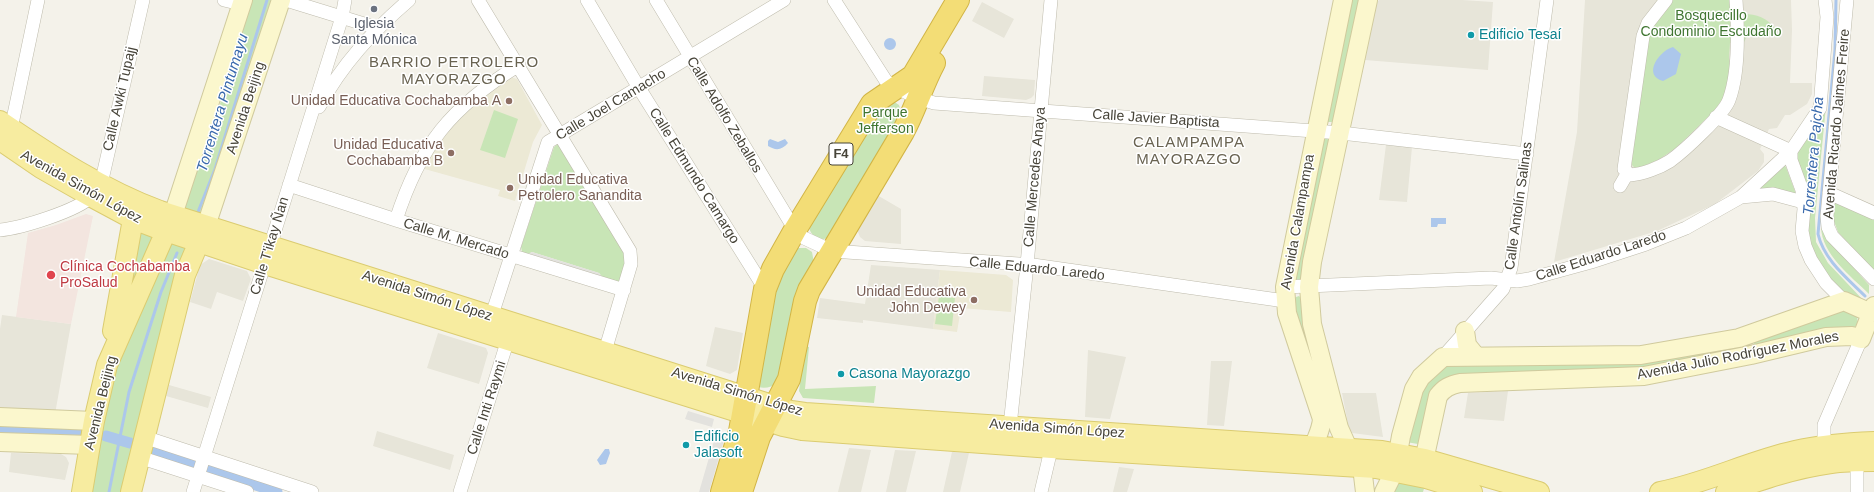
<!DOCTYPE html>
<meta charset="utf-8">
<style>
body{margin:0}
canvas{display:block;background:#f4f2ea}
</style>
<canvas width="1874" height="492"></canvas>
<script>
const g = document.querySelector('canvas').getContext('2d');
g.lineJoin = 'round';
function paint(path, color) {
  g.fillStyle = color;
  g.fill(path, 'evenodd');
}
function strokePath(path, color, width, dash) {
  g.strokeStyle = color;
  g.lineWidth = width;
  g.lineCap = dash ? 'butt' : 'round';
  g.setLineDash(dash || []);
  g.stroke(path);
}
function label(font, color, halo, rows, align = 'center') {
  g.font = font + ' Arial,sans-serif';
  g.lineWidth = 3;
  g.setLineDash([]);
  g.textBaseline = 'middle';
  g.strokeStyle = halo;
  g.fillStyle = color;
  for (const [text, x, y, turn = 0] of rows) {
    g.save();
    g.translate(x, y);
    g.rotate((+turn || 0) * Math.PI / 180);
    g.textAlign = isNaN(turn) ? turn : align;
    if (halo) g.strokeText(text, 0, 0);
    g.fillText(text, 0, 0);
    g.restore();
  }
}
paint(new Path2D(`
 M 1379,0 L 1462,0 L 1493,2 L 1488,70 L 1365,60 L 1377,3 Z
 M 1585,0 L 1791,0 L 1792,30 L 1790,83 L 1812,83 L 1812,94 L 1807,104 L 1790,115 L 1785,115 L 1777,128 L 1769,129 L 1760,149 L 1764,154 L 1764,162 L 1758,171 L 1715,204 L 1657,231 L 1554,262 L 1577,132 Z
 M 982,2 L 1014,19 L 1004,38 L 972,21 Z
 M 984,76 L 1035,80 L 1034,95 L 1031,98 L 1026,100 L 982,96 Z
 M 1386,145 L 1412,147 L 1407,202 L 1379,200 Z
 M 877,195 L 901,209 L 901,244 L 865,241 L 860,237 L 858,232 L 857,228 Z
 M 209,259 L 247,271 L 251,279 L 243,301 L 217,292 L 211,309 L 190,302 L 200,265 Z
 M 871,265 L 940,270 L 933,329 L 863,320 L 863,323 L 817,318 L 820,298 L 865,304 Z
 M 2,315 L 71,324 L 55,414 L 0,412 L 0,329 Z
 M 715,327 L 743,333 L 737,370 L 730,374 L 706,366 Z
 M 438,333 L 486,348 L 488,353 L 479,384 L 427,368 Z
 M 1088,350 L 1126,357 L 1110,419 L 1085,417 Z
 M 1211,361 L 1232,361 L 1224,426 L 1207,425 Z
 M 169,385 L 211,397 L 208,408 L 166,396 Z
 M 1508,391 L 1504,421 L 1464,418 L 1468,393 Z
 M 1342,393 L 1376,393 L 1383,437 L 1352,433 L 1349,429 Z
 M 377,431 L 454,455 L 450,470 L 373,446 Z
 M 849,448 L 871,450 L 861,492 L 838,492 Z
 M 895,450 L 916,451 L 906,492 L 886,492 Z
 M 952,452 L 969,453 L 960,492 L 943,492 Z
 M 11,453 L 61,454 L 66,457 L 69,463 L 65,480 L 9,472 Z
 M 1119,467 L 1134,469 L 1127,492 L 1113,492 Z`), '#e7e5d9');
paint(new Path2D(`
 M 511,77 L 517,79 L 542,125 L 533,142 L 515,201 L 498,196 L 500,190 L 421,168 L 437,143 L 477,100 Z
 M 940,270 L 1006,275 L 1013,280 L 1011,312 L 961,308 L 957,332 L 933,329 Z`), '#ece9d5');
paint(new Path2D(`
 M 86,214 L 93,216 L 71,324 L 16,317 L 28,233 L 56,225 Z`), '#f3e5df');
paint(new Path2D(`
 M 251,0 L 273,0 L 206,214 L 186,212 L 184,208 L 232,69 Z
 M 1348,0 L 1359,0 L 1334,122 L 1326,122 Z
 M 1657,0 L 1733,0 L 1733,15 C 1749,12 1765,15 1775,28 L 1769,36 L 1747,36 L 1744,42 L 1730,43 L 1729,58 L 1731,69 L 1724,97 L 1715,110 L 1676,148 L 1658,160 L 1636,169 L 1632,165 L 1632,160 L 1644,64 L 1654,9 Z
 M 893,101 L 899,105 L 903,117 L 828,238 C 819,241 812,237 809,228 L 876,108 Z
 M 1826,106 L 1815,218 L 1816,242 L 1828,263 L 1864,301 L 1856,302 L 1833,284 L 1812,250 L 1795,159 L 1796,150 Z
 M 494,110 L 518,119 L 505,158 L 480,150 Z
 M 1327,138 L 1329,141 L 1302,280 L 1293,279 L 1318,139 Z
 M 558,144 L 627,255 L 621,283 L 604,279 L 599,273 L 532,252 L 526,255 L 522,252 L 521,247 L 554,147 Z
 M 1784,165 L 1786,167 L 1796,194 L 1755,190 Z
 M 1836,202 L 1874,218 L 1874,271 L 1838,232 L 1832,216 L 1835,203 Z
 M 1821,227 L 1828,239 L 1869,285 L 1869,294 C 1851,276 1822,255 1821,227 Z
 M 136,231 L 154,238 L 126,299 Z
 M 170,243 L 187,248 L 124,492 L 90,492 L 114,370 Z
 M 795,248 L 806,248 L 812,252 L 814,263 L 778,383 C 771,387 766,389 758,387 L 769,299 Z
 M 939,296 L 955,298 L 952,326 L 935,324 Z
 M 1299,296 L 1302,299 L 1327,407 L 1291,302 L 1296,297 Z
 M 1829,309 L 1856,311 L 1858,323 L 1853,329 L 1755,348 L 1753,341 Z
 M 1745,344 L 1747,348 L 1642,372 L 1448,382 L 1424,445 L 1406,442 L 1419,392 L 1440,366 Z
 M 805,346 L 809,347 L 805,389 L 876,386 L 874,403 L 803,398 L 799,391 Z
 M 1397,482 L 1425,485 L 1423,492 L 1389,492 Z`), '#c8e5b6');
paint(new Path2D(`
 M 532,252 L 599,273 L 604,279 L 526,255 Z
 M 688,411 L 714,419 L 712,427 L 685,419 Z
 M 715,437 L 724,440 L 709,492 L 699,492 Z`), '#e3e2de');
paint(new Path2D(`
 M884 44a6 6 0 1 1 12 0a6 6 0 1 1-12 0Z
 M 1673,47 L 1681,54 L 1676,74 L 1663,81 C 1642,75 1659,51 1673,47 Z
 M 770,139 L 778,142 L 785,139 L 788,143 C 782,150 776,151 768,146 L 768,141 Z
 M 1431,218 L 1446,218 L 1446,224 L 1438,224 L 1437,227 L 1431,227 Z
 M 605,449 L 609,449 L 610,453 L 606,464 L 600,465 L 597,460 Z`), '#acc7eb');
strokePath(new Path2D(`
 M 1836,0 L 1835,50 L 1818,234 C 1824,260 1847,278 1865,296
 M 198,212 L 215,169 L 267,0
 M 109,492 L 129,392 L 161,292 L 177,253`), '#acc7eb', 3);
strokePath(new Path2D(`
 M 0,431 L 79,432
 M 106,436 L 130,443
 M 156,452 L 277,492`), '#acc7eb', 11);
const street = new Path2D(`
 M 224,0 L 241,4
 M 286,0 L 377,28
 M 478,0 L 630,251 L 631,264 L 605,351
 M 587,0 L 639,88 L 765,289
 M 656,0 L 795,230 L 804,238 L 832,251 L 1033,265 L 1285,301
 M 834,0 L 886,81 C 901,91 916,98 934,103 L 1341,133 L 1527,154
 M 1666,0 L 1648,23 L 1643,36 L 1624,169 L 1630,175 C 1643,174 1659,168 1670,161 C 1684,151 1724,114 1729,100 C 1739,73 1738,28 1736,0
 M 1825,0 L 1827,17 L 1820,108 L 1791,151 L 1791,160 L 1802,190 L 1804,209 L 1802,231 L 1805,246 L 1811,260 L 1826,283 L 1844,301
 M 1847,0 L 1827,216 L 1828,227 L 1832,236 L 1874,279
 M 319,107 C 342,64 373,31 409,0
 M 9,128 L 12,124 L 38,0
 M 289,185 L 396,220 L 624,290
 M 1620,186 L 1627,174
 M 1829,193 L 1874,213
 M 1741,197 L 1773,194 L 1803,202
 M 396,220 C 420,145 451,107 519,65
 M 0,230 C 21,228 77,211 92,196 C 96,193 98,188 101,184 L 143,0
 M 1285,287 L 1491,278 L 1517,281 L 1529,279 L 1591,262 L 1646,244 L 1686,228 L 1741,197 L 1791,151 L 1716,117
 M 489,324 L 548,142 L 784,0
 M 1443,357 L 1503,289 L 1511,268 L 1547,0
 M 1010,426 L 1027,265 L 1051,0
 M 144,437 L 312,492
 M 1824,446 L 1824,425 L 1861,339
 M 139,457 L 247,492
 M 193,492 L 342,17 L 345,0
 M 460,492 L 510,333
 M 1041,492 L 1053,441
 M 1857,492 L 1857,461`);
const secondary = new Path2D(`
 M 173,215 L 243,0
 M 206,226 L 281,0
 M 1465,331 L 1467,345 L 1476,356
 M 0,417 L 94,421
 M 0,442 L 90,445
 M 1348,448 L 1339,428 L 1312,324 L 1309,287 L 1312,262 L 1368,0
 M 1311,459 C 1312,443 1321,434 1322,419 L 1287,313 L 1285,287 L 1343,0
 M 1362,467 L 1365,492
 M 1421,474 L 1438,396 C 1444,388 1450,385 1460,383 L 1644,376 L 1751,355 L 1826,337 L 1852,336 L 1861,339 L 1874,306
 M 1384,492 L 1395,470 L 1401,436 L 1414,389 L 1421,377 L 1443,357 L 1641,355 L 1739,338 L 1844,301 L 1871,313`);
const primary = new Path2D(`
 M 0,121 C 50,155 103,190 160,211 L 791,411 L 805,413 L 1382,451 L 1425,459 L 1539,492
 M 0,140 L 41,168 L 92,197 L 133,219 L 154,227 L 265,264 L 783,426 L 802,430 L 1052,448 L 1376,468 L 1426,478 L 1472,492
 M 113,331 L 133,219
 M 82,492 L 94,421 L 107,365 L 171,220
 M 131,492 L 185,275 L 204,230
 M 1660,492 C 1707,483 1749,461 1795,451 C 1821,445 1848,443 1874,442
 M 1726,492 C 1760,480 1794,468 1831,463 C 1845,461 1860,461 1874,461`);
const highway = new Path2D(`
 M 722,492 L 740,431 L 765,289 L 773,269 L 795,230 L 872,104 L 913,76 L 958,0
 M 741,492 L 759,437 L 789,379 L 805,301 L 809,290 L 903,132 C 915,110 922,85 934,63`);
strokePath(street, '#bfbcad', 14);
strokePath(secondary, '#d0ca9d', 20);
strokePath(primary, '#dbcc71', 22);
strokePath(highway, '#d2b546', 24);
strokePath(street, '#fff', 13);
strokePath(secondary, '#fbf7cd', 18);
strokePath(primary, '#f7eca0', 20);
strokePath(highway, '#f3dd76', 22);
for (const [x, y, r, color] of [
 [374,9,4,"#6b7280"],
 [1471,35,4,"#0f9aa8"],
 [509,101,4,"#8d6e63"],
 [451,153,4,"#8d6e63"],
 [510,188,4,"#8d6e63"],
 [51,275,5,"#e0444e"],
 [974,300,4,"#8d6e63"],
 [841,374,4,"#0f9aa8"],
 [686,445,4,"#0f9aa8"]
]) {
  const dot = new Path2D();
  dot.arc(x, y, r, 0, 2 * Math.PI);
  g.fillStyle = color;
  g.fill(dot);
  strokePath(dot, '#fff', 1.5);
}
for (const [x, y, w] of [
 [841,154,24]
]) {
  const box = new Path2D();
  box.roundRect(x - w / 2, y - 11, w, 22, 3);
  g.fillStyle = '#fff';
  g.fill(box);
  strokePath(box, '#474439', 1);
}
label('bold 13px', '#474439', null, [
 ["F4",841,154]
]);
label('14px', '#3f7530', '#fff', [
 ["Bosquecillo",1711,16],
 ["Condominio Escudaño",1711,32],
 ["Parque",885,113],
 ["Jefferson",885,129]
]);
label('14px', '#5b616d', '#fff', [
 ["Iglesia",374,24],
 ["Santa Mónica",374,40]
]);
label('14px', '#0d838f', '#fff', [
 ["Edificio Tesaí",1479,35],
 ["Casona Mayorazgo",849,374],
 ["Edificio",694,437],
 ["Jalasoft",694,453]
], 'left');
label('14px', '#474439', '#fff', [
 ["Calle Awki Tupajj",120,99,-77],
 ["Calle Joel Camacho",611,105,-31],
 ["Avenida Beijing",246,108,-72],
 ["Calle Adolfo Zeballos",724,115,59],
 ["Calle Javier Baptista",1156,119,4],
 ["Avenida Ricardo Jaimes Freire",1837,124,-85],
 ["Calle Edmundo Camargo",694,176,58],
 ["Calle Mercedes Anaya",1035,177,-85],
 ["Avenida Simón López",81,187,29],
 ["Calle Antolín Salinas",1519,206,-82],
 ["Avenida Calampampa",1298,222,-80],
 ["Calle M. Mercado",456,239,17],
 ["Calle T'ikay Ñan",270,246,-73],
 ["Calle Eduardo Laredo",1601,256,-18],
 ["Calle Eduardo Laredo",1037,269,6],
 ["Avenida Simón López",427,296,18],
 ["Avenida Julio Rodríguez Morales",1738,356,-11],
 ["Avenida Simón López",737,392,17],
 ["Avenida Beijing",101,403,-76],
 ["Calle Inti Raymi",487,408,-72],
 ["Avenida Simón López",1057,429,4]
]);
label('14px', '#785e54', '#fff', [
 ["Unidad Educativa Cochabamba A",501,101],
 ["Unidad Educativa",443,145],
 ["Cochabamba B",443,161],
 ["Unidad Educativa",518,180,"left"],
 ["Petrolero Sanandita",518,196,"left"],
 ["Unidad Educativa",966,292],
 ["John Dewey",966,308]
], 'right');
label('14px', '#be3a42', '#fff', [
 ["Clínica Cochabamba",60,267],
 ["ProSalud",60,283]
], 'left');
g.letterSpacing = '1px';
label('15px', '#696351', '#fff', [
 ["BARRIO PETROLERO",454,63],
 ["MAYORAZGO",454,80],
 ["CALAMPAMPA",1189,143],
 ["MAYORAZGO",1189,160]
]);
g.letterSpacing = '0px';
label('italic 15px', '#3969ac', '#fff', [
 ["Torrentera Pintumayu",223,103,-73],
 ["Torrentera Pajcha",1814,156,-85]
]);
</script>
